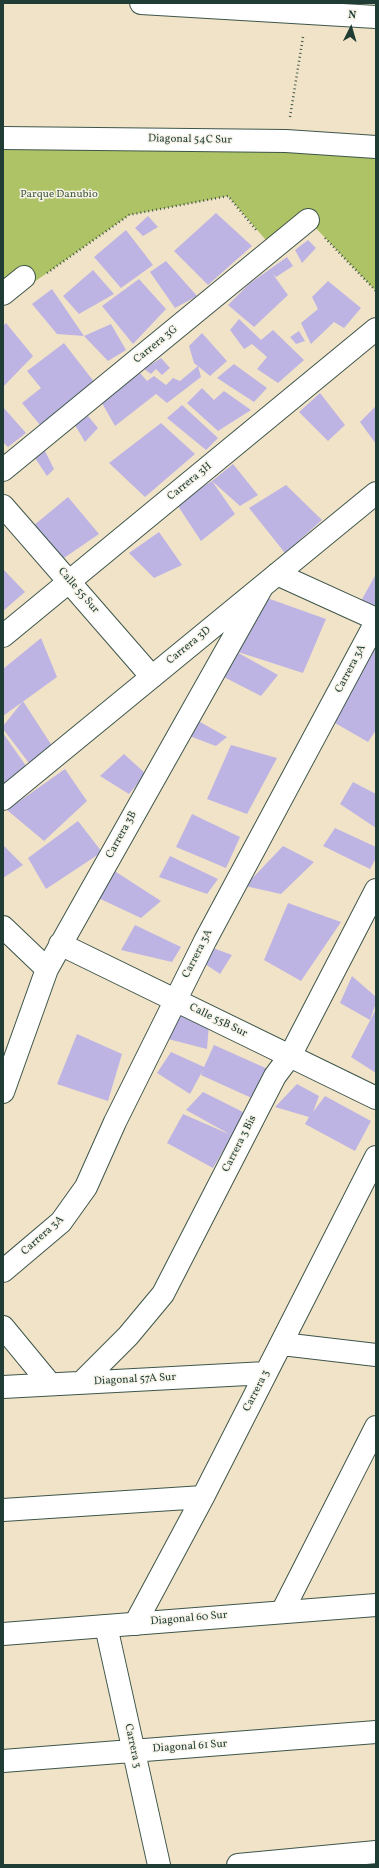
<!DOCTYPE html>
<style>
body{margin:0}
#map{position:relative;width:379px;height:1868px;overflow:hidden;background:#f1e3c7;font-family:Vollkorn,serif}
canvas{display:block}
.frame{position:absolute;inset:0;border:4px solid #1f3d34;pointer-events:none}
.north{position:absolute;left:331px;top:8px;width:40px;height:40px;-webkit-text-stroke:3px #f7f3e8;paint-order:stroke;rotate:5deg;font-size:11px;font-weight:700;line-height:16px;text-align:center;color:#1f3d34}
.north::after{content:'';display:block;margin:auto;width:14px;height:18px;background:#1f3d34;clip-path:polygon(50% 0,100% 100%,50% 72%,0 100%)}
</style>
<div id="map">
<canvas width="379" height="1868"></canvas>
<div class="frame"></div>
<div class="north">N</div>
</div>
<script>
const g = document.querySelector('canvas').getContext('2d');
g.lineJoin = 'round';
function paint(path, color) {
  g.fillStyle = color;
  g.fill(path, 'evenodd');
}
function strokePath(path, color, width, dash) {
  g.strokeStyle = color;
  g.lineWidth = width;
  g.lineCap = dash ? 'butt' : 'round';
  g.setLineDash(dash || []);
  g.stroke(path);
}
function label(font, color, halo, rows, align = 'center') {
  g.font = font + ' Vollkorn,serif';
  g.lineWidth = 3;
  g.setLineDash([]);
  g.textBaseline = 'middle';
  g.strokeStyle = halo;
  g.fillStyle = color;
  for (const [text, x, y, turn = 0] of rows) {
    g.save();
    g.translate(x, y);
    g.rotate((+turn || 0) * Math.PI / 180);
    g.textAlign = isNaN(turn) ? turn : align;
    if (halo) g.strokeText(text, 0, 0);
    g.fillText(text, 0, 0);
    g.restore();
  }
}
paint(new Path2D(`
 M 3,138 L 376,144 L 376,291 L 309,221 L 277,253 L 228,196 L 129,215 L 30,285 L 3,282 Z`), '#aec266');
paint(new Path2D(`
 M 216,213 L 252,246 L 208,285 L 174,251 Z
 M 148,216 L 158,227 L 143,236 L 135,228 Z
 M 126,230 L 153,265 L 121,288 L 94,257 Z
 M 308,240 L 316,248 L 302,263 L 295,250 Z
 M 287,257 L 293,266 L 276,277 L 272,273 L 288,295 L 254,327 L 228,305 L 249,284 Z
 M 166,261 L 197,296 L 175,308 L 150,272 Z
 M 93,270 L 114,294 L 79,314 L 63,296 Z
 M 139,279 L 166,309 L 133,344 L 102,306 Z
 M 328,281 L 361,308 L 344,328 L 334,322 L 311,344 L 301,323 L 318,309 L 312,297 Z
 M 52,289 L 84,336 L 57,334 L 32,304 Z
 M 239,319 L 261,340 L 273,330 L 304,360 L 278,383 L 257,369 L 267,357 L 252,344 L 244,349 L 230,330 Z
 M 6,323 L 33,356 L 3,387 L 3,326 Z
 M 111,324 L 126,350 L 108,361 L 84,336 Z
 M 299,331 L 305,341 L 296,344 L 290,337 Z
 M 202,333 L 227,361 L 210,376 L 194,363 L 189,346 Z
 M 64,343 L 95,383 L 40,425 L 22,403 L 41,388 L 27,371 Z
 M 161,358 L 170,368 L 162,375 L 156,369 L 151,374 L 144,369 Z
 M 234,364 L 267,388 L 254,402 L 217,378 Z
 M 198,366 L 201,377 L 167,403 L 156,394 L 115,426 L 102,403 L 140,373 L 147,381 L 154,376 L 166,385 L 173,378 L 180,381 Z
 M 202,388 L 214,400 L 224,391 L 251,410 L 218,431 L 187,403 Z
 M 320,393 L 345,425 L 328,441 L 299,412 Z
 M 182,405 L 218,438 L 206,450 L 167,418 Z
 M 376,406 L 376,444 L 360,422 Z
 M 3,407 L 26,433 L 8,447 L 3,442 Z
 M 88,416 L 98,428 L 85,442 L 75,425 Z
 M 161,423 L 195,454 L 145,497 L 109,463 Z
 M 45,451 L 54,469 L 47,476 L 35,458 Z
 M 233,464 L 258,495 L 240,506 L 212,481 Z
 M 212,481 L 235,514 L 201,541 L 176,503 Z
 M 286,485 L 322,520 L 285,553 L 249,508 Z
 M 68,497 L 99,534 L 61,560 L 33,526 Z
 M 159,532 L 182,565 L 154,578 L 129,553 Z
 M 3,569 L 25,592 L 3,611 Z
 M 376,574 L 376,606 L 361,601 Z
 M 267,598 L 326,619 L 303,673 L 235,651 Z
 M 41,638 L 57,677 L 3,716 L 3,669 Z
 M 370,649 L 376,651 L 376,730 L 368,742 L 335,723 Z
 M 235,651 L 278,675 L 261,696 L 218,674 Z
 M 23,701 L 56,752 L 32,767 L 3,729 L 3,726 Z
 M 191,717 L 227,737 L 216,746 L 184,734 Z
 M 3,733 L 31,773 L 3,788 Z
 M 231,745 L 277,758 L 247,814 L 207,799 Z
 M 124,754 L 146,774 L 129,794 L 100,776 Z
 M 65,769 L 87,801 L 44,841 L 7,810 Z
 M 353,782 L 376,794 L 376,828 L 340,804 Z
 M 192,814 L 240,837 L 226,868 L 176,847 Z
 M 78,821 L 102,852 L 46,889 L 28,858 Z
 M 335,828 L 376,847 L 376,858 L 370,869 L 323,846 Z
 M 3,845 L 23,865 L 3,878 Z
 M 283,846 L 314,862 L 281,894 L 245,886 Z
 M 170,856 L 218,879 L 207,894 L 159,877 Z
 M 113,870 L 161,901 L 141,918 L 94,896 Z
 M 288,903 L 341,922 L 301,981 L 264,960 Z
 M 135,925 L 181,947 L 172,962 L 121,950 Z
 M 205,945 L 232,955 L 220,974 L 202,962 Z
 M 352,976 L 376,997 L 376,1003 L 370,1020 L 340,1003 Z
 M 376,1009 L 376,1073 L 351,1057 Z
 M 176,1011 L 209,1024 L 207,1049 L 168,1039 Z
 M 77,1034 L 122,1054 L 108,1101 L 57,1084 Z
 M 214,1045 L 270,1070 L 256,1100 L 201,1075 L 203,1070 L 190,1094 L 157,1073 L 171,1052 L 204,1067 Z
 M 297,1084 L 319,1096 L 313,1112 L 325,1096 L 371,1121 L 355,1151 L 305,1124 L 309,1117 L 275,1107 Z
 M 203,1092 L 245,1113 L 213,1168 L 167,1143 L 183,1114 L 231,1135 L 186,1110 Z`), '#beb4e4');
const minor = new Path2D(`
 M 141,3 L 376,17
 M 3,138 L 286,141 L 376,147
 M 3,294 L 24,277
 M 3,470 L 308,220
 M 3,506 L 152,677
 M 277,574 L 376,619
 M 3,636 L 376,329
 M 3,799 L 376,493
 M 3,927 L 47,969
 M 60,944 L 376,1098
 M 3,1092 L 47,969 L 262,587
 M 3,1271 L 61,1222 L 86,1187 L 115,1122 L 205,941 L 376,622
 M 3,1327 L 50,1384
 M 282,1344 L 376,1355
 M 82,1382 L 128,1336 L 163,1294 L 275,1076 L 290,1056 L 376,890
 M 3,1387 L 266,1373
 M 3,1510 L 203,1497
 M 282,1612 L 376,1427
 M 135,1624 L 203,1497 L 376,1157
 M 106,1626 L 159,1865
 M 3,1761 L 376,1732
 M 238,1865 L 376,1852`);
const tertiary = new Path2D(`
 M 3,1634 L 376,1605`);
strokePath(minor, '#3e564a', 24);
strokePath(tertiary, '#3e564a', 24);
strokePath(new Path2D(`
 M 290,117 L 303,37
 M 325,238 L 376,291
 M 47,273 L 129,215 L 228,196 L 257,231`), '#3e564a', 2.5, [1, 3]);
strokePath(minor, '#fff', 22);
strokePath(tertiary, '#fff', 22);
label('11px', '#1f3d34', '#f7f3e8', [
 ["Diagonal 54C Sur",190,140,1],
 ["Carrera 3G",156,345,-39],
 ["Carrera 3H",190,482,-39],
 ["Calle 55 Sur",78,591,49],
 ["Carrera 3D",189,646,-39],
 ["Carrera 3A",351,669,-62],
 ["Carrera 3B",122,835,-61],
 ["Carrera 3A",198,954,-63],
 ["Calle 55B Sur",218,1021,26],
 ["Carrera 3 Bis",240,1144,-63],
 ["Carrera 3A",43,1236,-42],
 ["Diagonal 57A Sur",135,1380,-3],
 ["Carrera 3",257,1391,-63],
 ["Diagonal 60 Sur",189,1619,-5],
 ["Carrera 3",132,1746,78],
 ["Diagonal 61 Sur",190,1747,-4]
]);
label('11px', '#435e40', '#f7f3e8', [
 ["Parque Danubio",59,195]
]);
</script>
